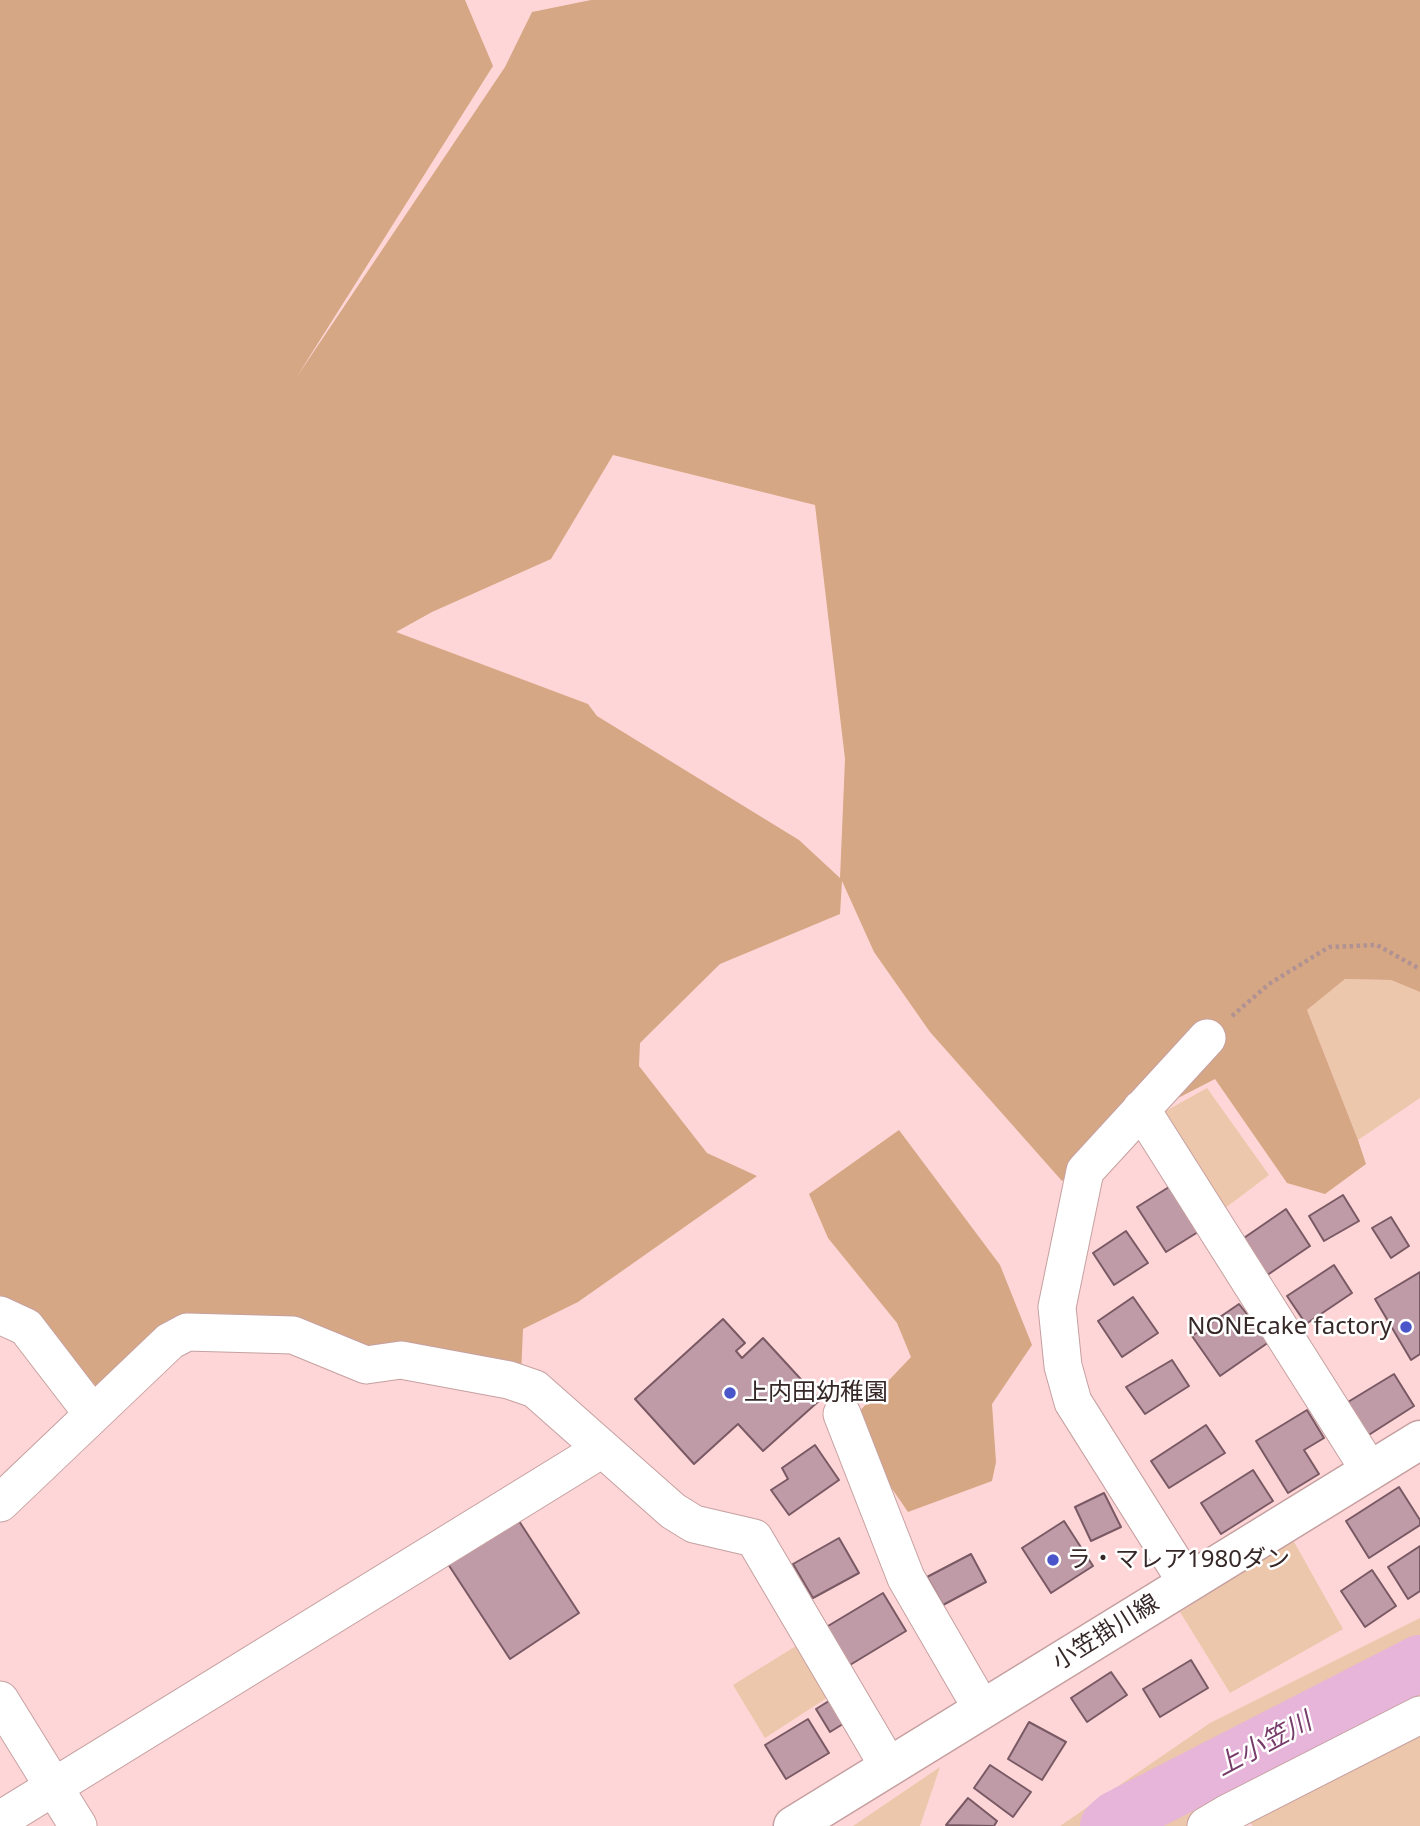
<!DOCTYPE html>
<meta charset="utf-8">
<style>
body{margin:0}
canvas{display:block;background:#ffd6d7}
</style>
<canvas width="1420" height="1826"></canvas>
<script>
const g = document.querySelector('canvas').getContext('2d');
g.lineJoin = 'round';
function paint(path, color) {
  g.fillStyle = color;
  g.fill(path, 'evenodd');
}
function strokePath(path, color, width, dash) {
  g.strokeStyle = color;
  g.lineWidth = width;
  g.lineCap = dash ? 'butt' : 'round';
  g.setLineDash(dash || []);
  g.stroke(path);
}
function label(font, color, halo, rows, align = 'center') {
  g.font = font + ' "Noto Sans","Noto Sans JP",sans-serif';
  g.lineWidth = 5;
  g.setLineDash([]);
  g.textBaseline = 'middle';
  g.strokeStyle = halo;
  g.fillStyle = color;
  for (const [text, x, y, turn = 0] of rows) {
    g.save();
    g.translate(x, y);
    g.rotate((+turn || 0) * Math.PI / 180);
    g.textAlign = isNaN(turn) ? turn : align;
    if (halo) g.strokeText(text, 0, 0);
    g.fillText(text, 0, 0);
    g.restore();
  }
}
paint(new Path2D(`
 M 1345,979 L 1391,980 L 1420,992 L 1420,1098 L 1358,1140 L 1307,1010 Z
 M 1207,1088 L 1269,1175 L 1216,1215 L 1155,1117 Z
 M 1293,1540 L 1343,1629 L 1230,1693 L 1180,1612 Z
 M 1420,1618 L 1420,1704 L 1190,1826 L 1060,1826 L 1210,1723 Z
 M 804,1641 L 836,1692 L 765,1738 L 733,1685 Z
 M 1420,1732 L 1420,1826 L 1253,1826 L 1248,1820 Z
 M 940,1767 L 920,1826 L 853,1826 Z`), '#ecc7ab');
paint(new Path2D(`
 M 0,0 L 465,0 L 493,66 L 296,378 L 505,67 L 532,12 L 591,0 L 1420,0 L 1420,992 L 1391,980 L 1345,979 L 1307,1010 L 1358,1140 L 1366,1164 L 1325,1194 L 1287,1183 L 1215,1079 L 1145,1115 L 1161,1087 L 1062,1181 L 930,1032 L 874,952 L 842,881 L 840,914 L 720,964 L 640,1043 L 639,1066 L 707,1153 L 757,1176 L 578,1302 L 523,1329 L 521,1376 L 180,1318 L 97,1395 L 0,1309 ZM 613,455 L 815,505 L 845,759 L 840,878 L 799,840 L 597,716 L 588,704 L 396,632 L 432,612 L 551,559 Z
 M 899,1130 L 1000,1265 L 1032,1345 L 992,1404 L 996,1462 L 992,1481 L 908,1512 L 884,1477 L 853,1418 L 911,1357 L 897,1323 L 828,1238 L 809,1194 Z`), '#d6a784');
strokePath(new Path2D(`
 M 1108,1826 L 1116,1819 L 1420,1663`), '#e6b5d9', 56);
const building = new Path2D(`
 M 1169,1187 L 1198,1232 L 1166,1252 L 1137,1207 Z
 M 1343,1195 L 1359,1221 L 1324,1241 L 1309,1216 Z
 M 1286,1209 L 1310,1246 L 1263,1278 L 1238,1242 Z
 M 1391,1217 L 1409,1246 L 1391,1258 L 1372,1228 Z
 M 1126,1231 L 1148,1263 L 1114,1285 L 1093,1253 Z
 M 1334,1265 L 1352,1293 L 1306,1324 L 1287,1296 Z
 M 1420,1272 L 1420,1354 L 1411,1360 L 1375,1299 Z
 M 1133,1297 L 1158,1333 L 1122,1357 L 1098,1321 Z
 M 1239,1304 L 1269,1342 L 1220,1376 L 1192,1336 Z
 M 723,1319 L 745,1343 L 736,1351 L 742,1358 L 763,1338 L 820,1400 L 763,1451 L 738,1424 L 694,1464 L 635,1399 Z
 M 1172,1360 L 1189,1386 L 1145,1414 L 1126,1387 Z
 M 1394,1374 L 1414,1406 L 1364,1438 L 1343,1405 Z
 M 1307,1410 L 1324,1438 L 1304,1450 L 1319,1474 L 1288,1493 L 1256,1441 Z
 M 1206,1425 L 1225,1453 L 1169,1488 L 1151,1461 Z
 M 815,1445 L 839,1480 L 789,1515 L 771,1490 L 788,1479 L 782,1468 Z
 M 1253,1470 L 1273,1501 L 1221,1534 L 1201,1503 Z
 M 1399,1487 L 1420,1520 L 1420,1525 L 1369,1558 L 1346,1521 Z
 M 1104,1493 L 1121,1527 L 1091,1541 L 1075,1507 Z
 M 517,1518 L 579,1613 L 510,1659 L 448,1564 Z
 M 1064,1521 L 1093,1566 L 1051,1593 L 1022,1548 Z
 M 839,1538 L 859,1573 L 813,1598 L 793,1564 Z
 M 1420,1546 L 1420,1591 L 1408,1599 L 1388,1567 Z
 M 971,1554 L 986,1582 L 943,1605 L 927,1577 Z
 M 1372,1570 L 1396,1606 L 1365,1627 L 1341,1591 Z
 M 883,1593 L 906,1631 L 845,1668 L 823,1629 Z
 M 1191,1660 L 1208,1688 L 1160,1717 L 1143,1689 Z
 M 1111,1672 L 1127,1695 L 1087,1722 L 1071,1698 Z
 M 837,1696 L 851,1719 L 830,1732 L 816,1709 Z
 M 808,1719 L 829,1753 L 786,1779 L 765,1745 Z
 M 1029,1722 L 1066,1742 L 1042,1780 L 1008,1759 Z
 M 990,1765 L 1031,1792 L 1013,1817 L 974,1788 Z
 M 968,1798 L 997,1821 L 994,1826 L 946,1825 Z`);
paint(building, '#bf9ba7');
strokePath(building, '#795964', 2);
const minor = new Path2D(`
 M 1141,1109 L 1370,1471
 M 0,1315 L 26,1327 L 92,1413
 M 842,1414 L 906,1578 L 982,1709
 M 0,1503 L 170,1341 L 187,1332 L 293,1335 L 366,1365 L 401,1360 L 509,1380 L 535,1389 L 673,1511 L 694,1524 L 754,1538 L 889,1767
 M 1187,1583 L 1073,1402 L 1063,1366 L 1057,1307 L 1085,1171 L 1207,1038
 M 0,1700 L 78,1826
 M 0,1820 L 602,1449
 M 1206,1826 L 1228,1813 L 1420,1715`);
const major = new Path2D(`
 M 793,1826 L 1420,1440`);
strokePath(minor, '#c6a0a0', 39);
strokePath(major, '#c6a0a0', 41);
strokePath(new Path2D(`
 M 1232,1016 L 1269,984 L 1329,947 L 1377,945 L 1420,969`), '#b19293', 4.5, [3.5, 3.5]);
strokePath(minor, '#fff', 37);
strokePath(major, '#fff', 38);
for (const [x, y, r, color] of [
 [1406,1327,7,"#4a55ca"],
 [730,1393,7,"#4a55ca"],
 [1053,1560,7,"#4a55ca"]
]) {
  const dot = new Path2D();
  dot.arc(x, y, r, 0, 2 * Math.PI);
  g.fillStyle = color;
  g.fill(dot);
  strokePath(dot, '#fff', 2.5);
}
label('24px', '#372828', '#fff', [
 ["NONEcake factory",1392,1327,"right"],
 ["上内田幼稚園",744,1393],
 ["ラ・マレア1980ダン",1067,1560]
], 'left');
label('24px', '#372828', '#fff', [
 ["小笠掛川線",1106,1633,-32]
]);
label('italic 26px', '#773c6a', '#fff', [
 ["上小笠川",1264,1745,-28]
]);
</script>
